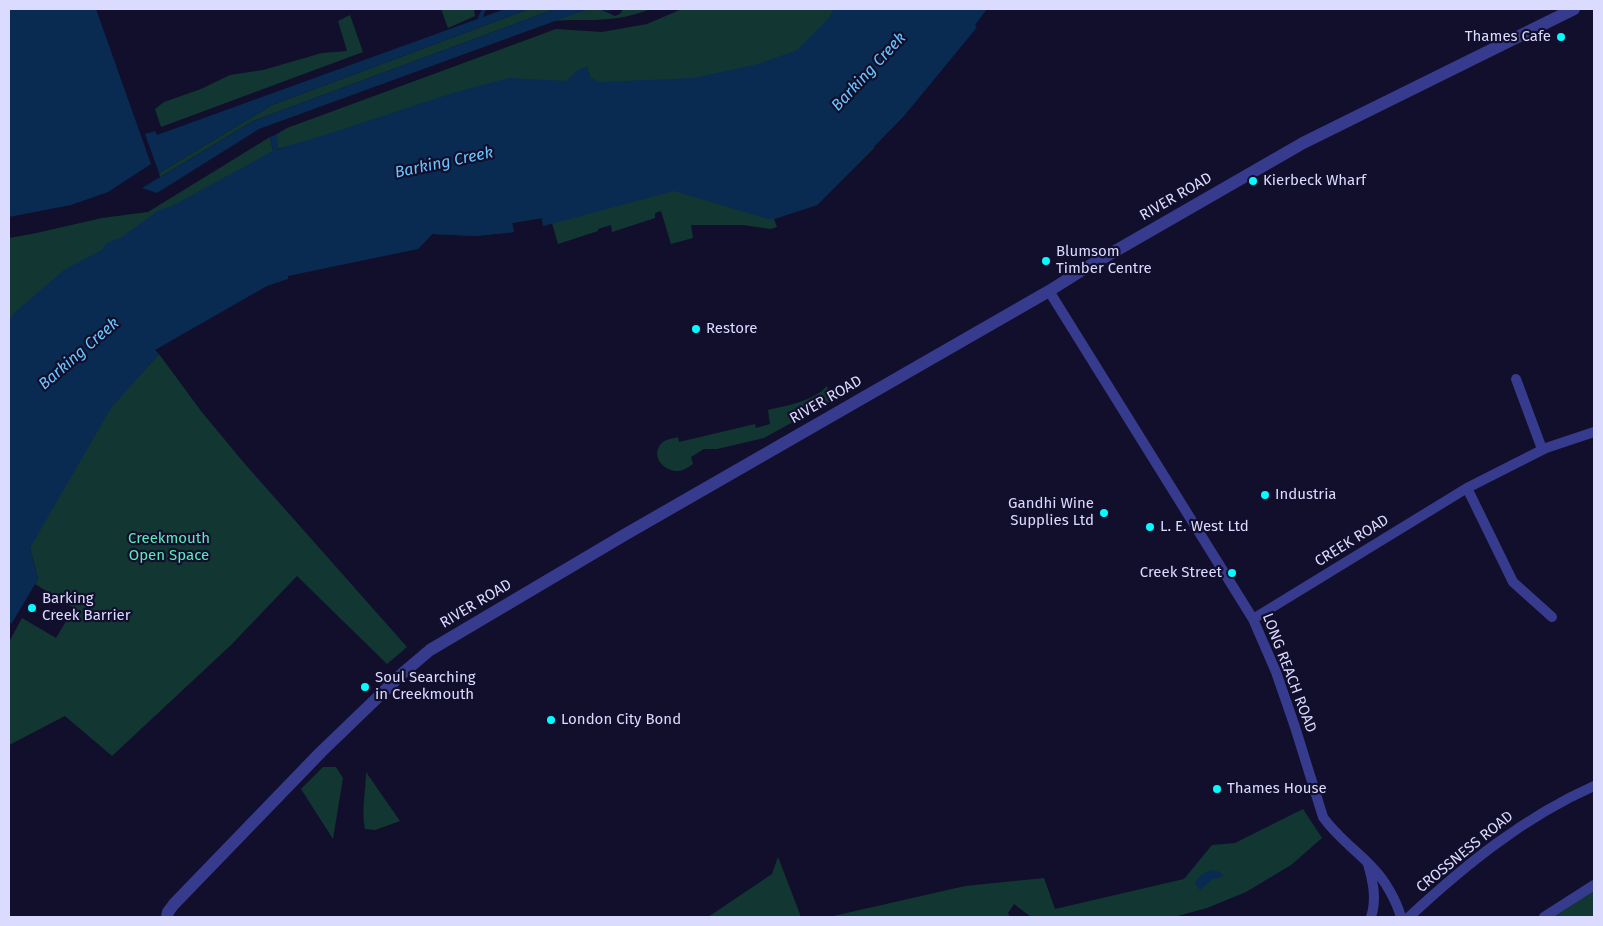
<!DOCTYPE html>
<style>
body{margin:0}
#map{position:relative;width:1603px;height:926px;overflow:hidden;background:#120f2c;font-family:"Fira Sans",sans-serif}
canvas{display:block}
.frame{position:absolute;inset:0;border:10px solid #dbdaff;pointer-events:none}
</style>
<div id="map">
<canvas width="1603" height="926"></canvas>
<div class="frame"></div>
</div>
<script>
const g = document.querySelector('canvas').getContext('2d');
g.lineJoin = 'round';
function paint(path, color) {
  g.fillStyle = color;
  g.fill(path, 'evenodd');
}
function strokePath(path, color, width, dash) {
  g.strokeStyle = color;
  g.lineWidth = width;
  g.lineCap = dash ? 'butt' : 'round';
  g.setLineDash(dash || []);
  g.stroke(path);
}
function label(font, color, halo, rows, align = 'center') {
  g.font = font + ' "Fira Sans",sans-serif';
  g.lineWidth = 4.5;
  g.setLineDash([]);
  g.textBaseline = 'middle';
  g.strokeStyle = halo;
  g.fillStyle = color;
  for (const [text, x, y, turn = 0] of rows) {
    g.save();
    g.translate(x, y);
    g.rotate((+turn || 0) * Math.PI / 180);
    g.textAlign = isNaN(turn) ? turn : align;
    if (halo) g.strokeText(text, 0, 0);
    g.fillText(text, 0, 0);
    g.restore();
  }
}
paint(new Path2D(`
 M 441,9 L 474,9 L 475,16 L 448,28 Z
 M 529,9 L 555,9 L 253,121 L 160,177 L 159,173 L 272,105 Z
 M 588,9 L 600,9 L 615,16 L 620,14 L 623,9 L 651,9 C 638,14 623,18 609,19 C 590,21 570,19 551,21 Z
 M 682,9 L 877,9 L 824,50 L 632,107 L 590,78 L 587,67 L 566,81 L 277,149 L 277,134 L 287,128 L 556,29 L 602,32 L 647,24 Z
 M 350,15 L 363,52 L 161,127 L 155,109 L 164,102 L 201,89 L 230,75 L 263,70 L 322,53 L 347,51 L 338,21 Z
 M 270,137 L 273,151 L 276,154 L 9,349 L 9,238 L 32,234 L 102,218 L 148,212 Z
 M 874,147 L 874,148 L 817,205 L 774,219 L 777,227 L 770,229 L 743,225 L 691,225 L 693,238 L 671,244 L 661,211 L 655,213 L 655,218 L 612,232 L 611,225 L 598,229 L 598,231 L 558,244 L 552,223 L 543,226 L 542,218 L 512,223 L 514,232 L 476,236 L 432,234 L 418,249 L 384,227 Z
 M 159,354 L 201,411 L 244,463 L 407,647 L 387,664 L 297,576 L 231,645 L 112,756 L 65,716 L 9,745 L 9,642 L 22,618 L 56,638 L 74,608 L 35,584 L 38,579 L 30,548 L 42,461 L 141,374 Z
 M 827,386 L 831,401 L 764,438 L 717,449 L 704,449 L 691,457 L 693,464 C 689,467 684,470 679,471 C 665,472 651,458 660,445 C 664,439 672,439 678,437 L 679,442 L 755,424 L 756,428 L 770,424 L 768,410 C 788,405 812,402 827,386 Z
 M 323,767 L 336,767 L 343,778 L 333,839 L 301,789 Z
 M 366,772 L 400,821 L 375,830 L 365,829 C 361,810 366,791 366,772 Z
 M 1303,809 L 1322,838 L 1291,865 L 1246,892 L 1207,908 L 1174,917 L 1031,917 L 1014,904 L 1008,913 L 1010,917 L 829,917 L 965,886 L 1044,878 L 1055,909 L 1184,879 L 1212,845 L 1235,843 Z
 M 778,857 L 801,917 L 708,917 L 772,874 Z
 M 1594,890 L 1594,917 L 1552,917 Z`), '#123732');
paint(new Path2D(`
 M 9,9 L 96,9 L 151,164 L 108,192 L 71,205 L 9,217 Z
 M 505,9 L 529,9 L 272,105 L 159,173 L 145,134 L 155,131 L 157,135 Z
 M 555,9 L 588,9 L 259,129 L 157,193 L 142,188 L 253,121 Z
 M 834,9 L 987,9 L 975,25 L 977,27 L 974,31 L 904,116 L 817,205 L 774,219 L 768,219 L 674,191 L 543,226 L 542,218 L 512,223 L 514,232 L 476,236 L 432,234 L 418,249 L 288,276 L 288,279 L 267,286 L 155,350 L 159,354 L 111,408 L 30,548 L 38,579 L 12,623 L 9,624 L 9,320 L 15,312 L 64,270 L 102,250 L 107,243 L 122,237 L 159,210 L 172,206 L 273,151 L 270,137 L 277,134 L 278,149 L 322,136 L 453,93 L 509,78 L 566,81 L 579,69 L 587,67 L 590,77 L 599,82 L 694,78 L 758,64 L 797,50 L 829,18 Z
 M 1212,870 L 1220,872 L 1223,875 L 1220,878 L 1213,879 L 1200,890 L 1195,884 C 1198,875 1204,873 1212,870 Z`), '#092a51');
strokePath(new Path2D(`
 M 607,9 L 608,9
 M 479,21 L 484,9`), '#092a51', 4);
strokePath(new Path2D(`
 M 1049,291 L 1253,619 L 1276,672 L 1295,727 L 1323,817 C 1336,836 1356,850 1372,867 C 1385,880 1396,900 1401,917
 M 1516,379 L 1542,449
 M 1467,488 L 1513,582 L 1552,617
 M 1253,619 L 1467,488 L 1546,448 L 1594,432
 M 1368,864 C 1373,882 1377,899 1371,917
 M 1409,917 C 1465,865 1524,817 1594,786
 M 1544,917 L 1594,885`), '#373b8e', 10);
strokePath(new Path2D(`
 M 167,917 L 168,912 L 174,904 L 321,752 L 404,672 L 430,650 L 626,534 L 1049,291 L 1084,269 L 1303,143 L 1574,9`), '#373b8e', 12);
for (const [x, y, r, color] of [
 [1561,37,5,"#06fbff"],
 [1253,181,5,"#06fbff"],
 [1046,261,5,"#06fbff"],
 [696,329,5,"#06fbff"],
 [1265,495,5,"#06fbff"],
 [1104,513,5,"#06fbff"],
 [1150,527,5,"#06fbff"],
 [1232,573,5,"#06fbff"],
 [32,608,5,"#06fbff"],
 [365,687,5,"#06fbff"],
 [551,720,5,"#06fbff"],
 [1217,789,5,"#06fbff"]
]) {
  const dot = new Path2D();
  dot.arc(x, y, r, 0, 2 * Math.PI);
  g.fillStyle = color;
  g.fill(dot);
  strokePath(dot, '#120f2c', 2);
}
label('15px', '#dbdaff', '#120f2c', [
 ["Thames Cafe",1551,37,"right"],
 ["Kierbeck Wharf",1263,181],
 ["Blumsom",1056,252],
 ["Timber Centre",1056,269],
 ["Restore",706,329],
 ["Industria",1275,495],
 ["Gandhi Wine",1094,504,"right"],
 ["Supplies Ltd",1094,521,"right"],
 ["L. E. West Ltd",1160,527],
 ["Creek Street",1222,573,"right"],
 ["Barking",42,599],
 ["Creek Barrier",42,616],
 ["Soul Searching",375,678],
 ["in Creekmouth",375,695],
 ["London City Bond",561,720],
 ["Thames House",1227,789]
], 'left');
label('15px', '#dbdaff', '#120f2c', [
 ["RIVER ROAD",1176,197,-30],
 ["RIVER ROAD",826,400,-30],
 ["CREEK ROAD",1352,541,-32],
 ["RIVER ROAD",476,604,-31],
 ["LONG REACH ROAD",1289,673,69],
 ["CROSSNESS ROAD",1465,852,-39]
]);
label('15px', '#5de9ba', '#120f2c', [
 ["Creekmouth",169,539],
 ["Open Space",169,556]
]);
label('italic 16px', '#68c6ff', '#120f2c', [
 ["Barking Creek",869,72,-47],
 ["Barking Creek",444,163,-12],
 ["Barking Creek",79,354,-41]
]);
</script>
